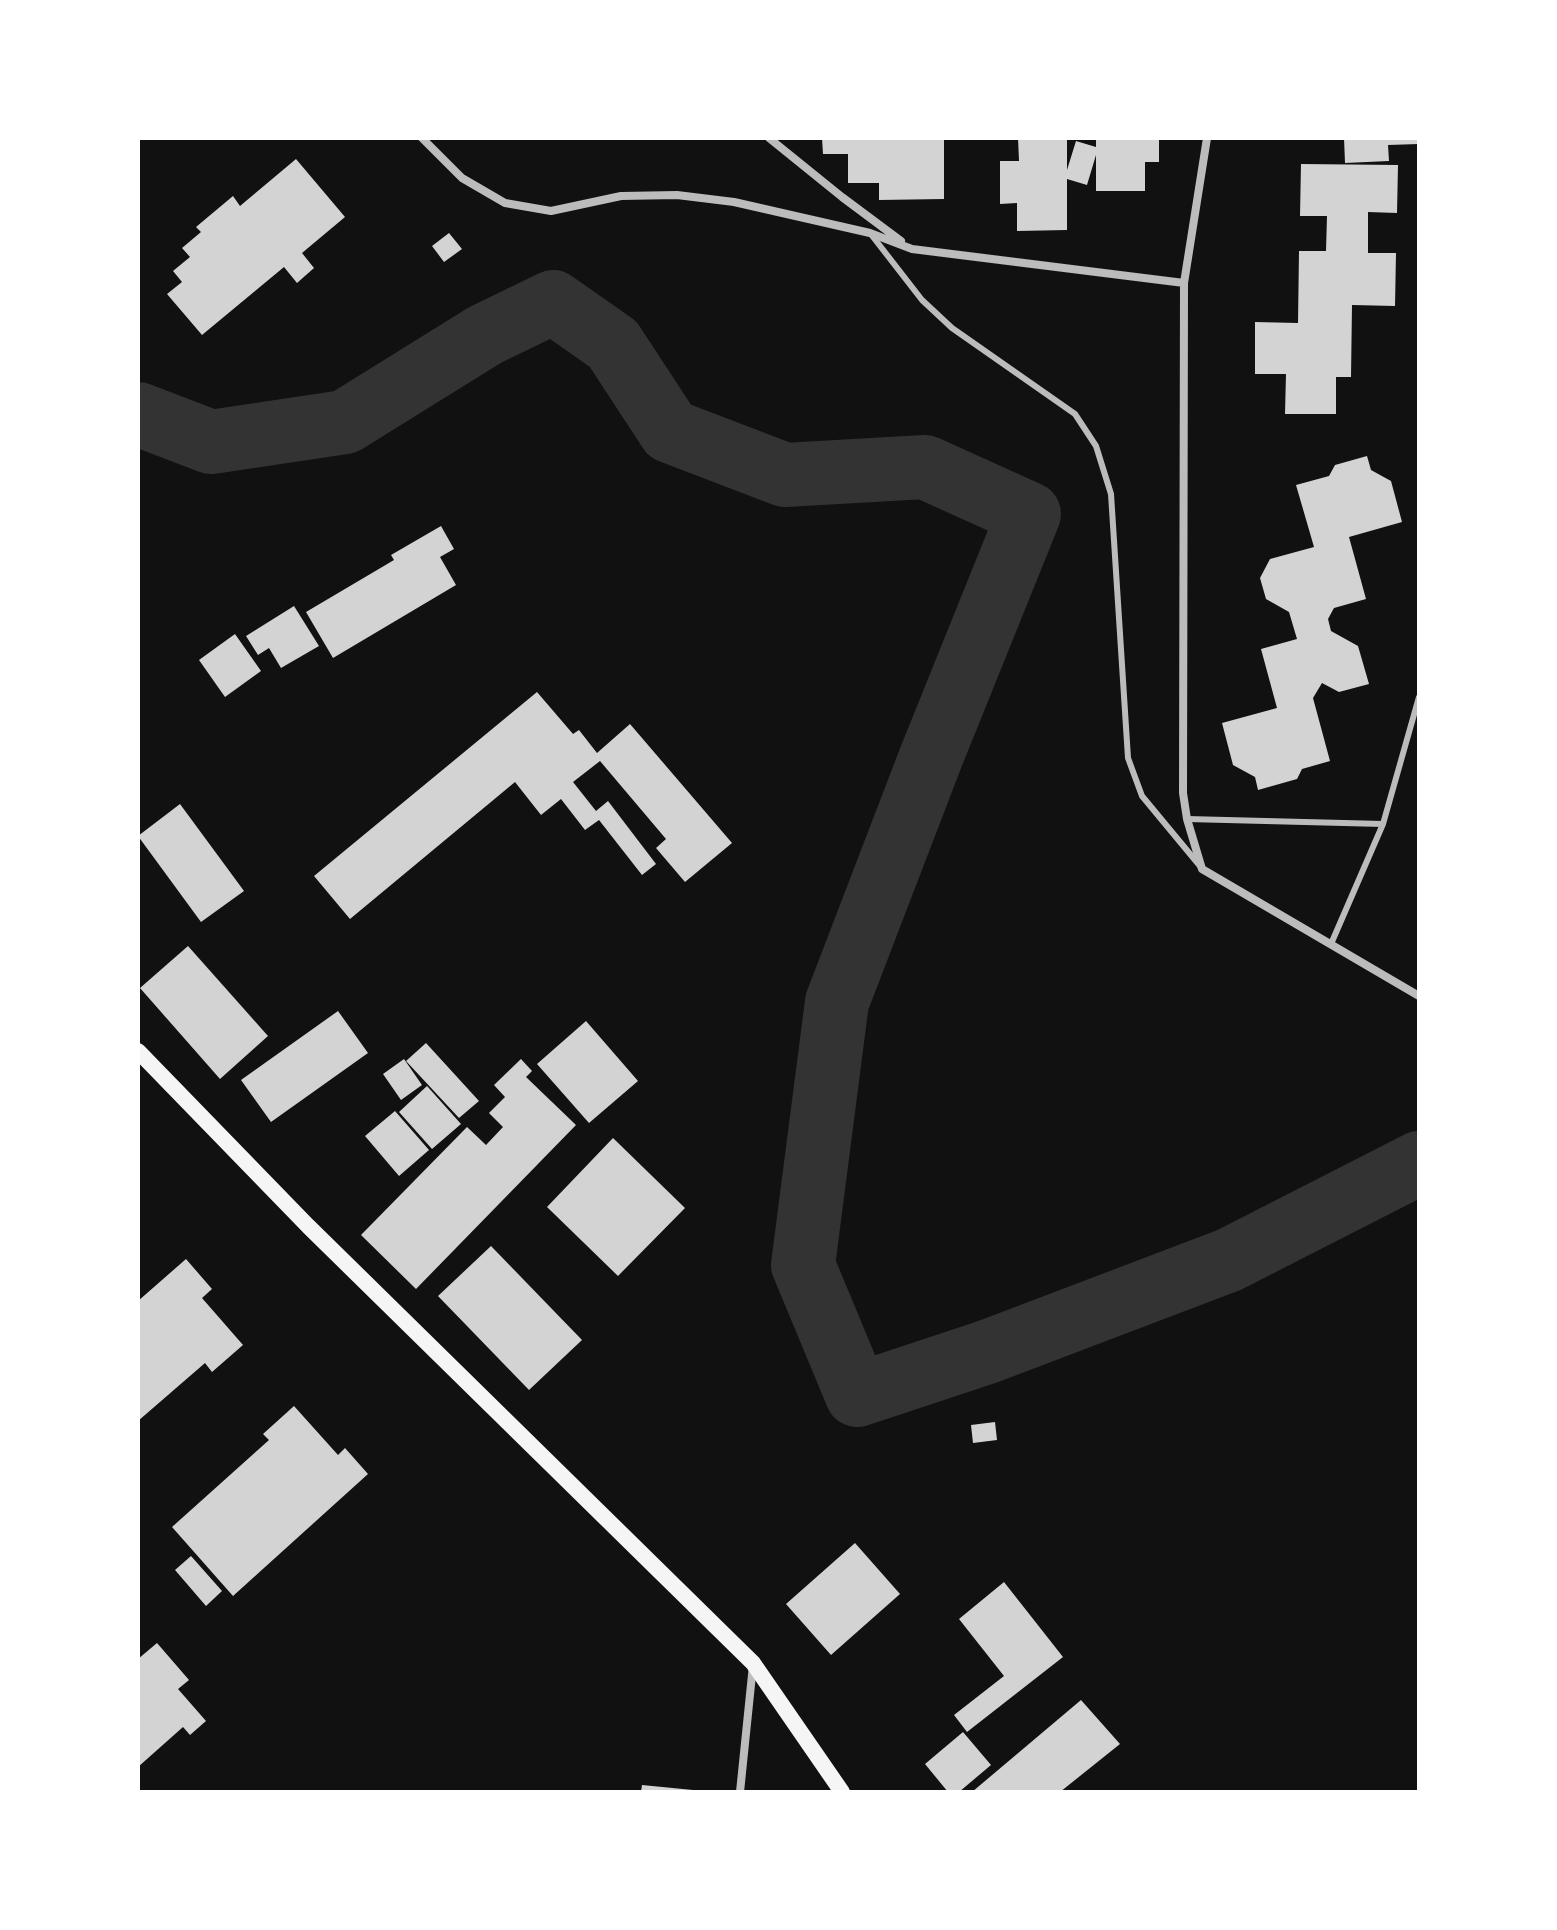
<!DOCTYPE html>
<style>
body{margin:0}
#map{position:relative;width:1557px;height:1930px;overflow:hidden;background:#111;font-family:"DM Sans",sans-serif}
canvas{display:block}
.frame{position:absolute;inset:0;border:140px solid #fff;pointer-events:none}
</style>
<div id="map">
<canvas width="1557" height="1930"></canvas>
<div class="frame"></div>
</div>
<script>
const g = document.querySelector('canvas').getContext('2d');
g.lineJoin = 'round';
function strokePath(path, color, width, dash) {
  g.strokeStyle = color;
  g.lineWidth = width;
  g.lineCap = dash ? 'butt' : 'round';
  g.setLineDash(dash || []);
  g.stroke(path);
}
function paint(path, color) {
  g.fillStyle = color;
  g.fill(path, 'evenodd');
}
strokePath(new Path2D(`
 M 138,414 L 211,442 L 345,422 L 485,335 L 553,302 L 613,344 L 670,431 L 785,475 L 925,467 L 1029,514 L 931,757 L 837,1002 L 803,1265 L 857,1395 L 987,1352 L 1229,1260 L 1419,1163`), '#333', 64);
paint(new Path2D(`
 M 822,138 L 944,138 L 944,199 L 879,200 L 879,183 L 848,183 L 848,154 L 823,154 Z
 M 1018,138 L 1067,138 L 1067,170 L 1076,141 L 1096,147 L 1096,138 L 1159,138 L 1159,162 L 1145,162 L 1145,191 L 1096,191 L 1096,155 L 1087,185 L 1067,179 L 1067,230 L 1017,231 L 1017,203 L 1000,204 L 1000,161 L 1019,161 Z
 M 1344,138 L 1419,138 L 1419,144 L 1388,145 L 1389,161 L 1345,163 Z
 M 296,159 L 345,217 L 302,253 L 314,268 L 297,283 L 284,267 L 202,335 L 167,294 L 182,282 L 173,271 L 190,257 L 182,248 L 201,232 L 196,227 L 233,196 L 240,206 Z
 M 1301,164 L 1398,165 L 1397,213 L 1368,212 L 1368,253 L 1396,253 L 1395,306 L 1352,305 L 1351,377 L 1336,377 L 1336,414 L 1285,414 L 1286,374 L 1255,374 L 1255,322 L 1298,323 L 1299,251 L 1326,251 L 1327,216 L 1300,216 Z
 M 449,233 L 462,249 L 444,262 L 432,246 Z
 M 1367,456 L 1371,470 L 1391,481 L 1402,522 L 1349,537 L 1366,599 L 1334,608 L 1328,619 L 1331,631 L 1358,646 L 1369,684 L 1339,692 L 1322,683 L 1313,698 L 1330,761 L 1302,769 L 1297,779 L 1258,790 L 1255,777 L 1233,765 L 1222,723 L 1277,708 L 1261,649 L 1297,639 L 1289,612 L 1266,599 L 1260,578 L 1270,559 L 1314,547 L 1296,485 L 1329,476 L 1335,465 Z
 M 441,526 L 454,549 L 440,557 L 456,585 L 333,658 L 306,612 L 394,560 L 391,555 Z
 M 294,606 L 319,646 L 281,668 L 269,648 L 258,655 L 246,636 Z
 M 235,634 L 261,671 L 225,697 L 199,660 Z
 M 537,692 L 573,734 L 579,730 L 597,753 L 630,724 L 732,843 L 685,882 L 656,848 L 666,839 L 600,761 L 573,782 L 596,811 L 608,801 L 656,864 L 642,875 L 599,820 L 585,830 L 561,799 L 541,815 L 515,782 L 350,919 L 314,876 Z
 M 180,804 L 244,891 L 201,922 L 138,836 Z
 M 188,946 L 268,1036 L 220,1079 L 140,988 Z
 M 338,1011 L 368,1053 L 271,1122 L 241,1080 Z
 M 586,1021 L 638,1081 L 589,1123 L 537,1064 Z
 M 426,1043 L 479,1101 L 459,1118 L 406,1061 Z
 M 404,1059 L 422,1085 L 401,1100 L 383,1074 Z
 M 521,1059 L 532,1071 L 526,1077 L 576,1125 L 416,1289 L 361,1235 L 467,1127 L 486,1145 L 503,1127 L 489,1113 L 505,1097 L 494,1085 Z
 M 427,1086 L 461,1124 L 432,1149 L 399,1112 Z
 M 395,1111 L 429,1150 L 399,1176 L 365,1136 Z
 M 613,1138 L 685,1208 L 618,1276 L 547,1207 Z
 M 491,1246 L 582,1340 L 529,1390 L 438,1296 Z
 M 186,1259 L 212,1289 L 202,1298 L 243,1345 L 212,1372 L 205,1363 L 138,1421 L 138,1301 Z
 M 294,1406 L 338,1455 L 345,1448 L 368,1474 L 233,1596 L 172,1527 L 269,1440 L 263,1434 Z
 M 995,1422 L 997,1440 L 973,1443 L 971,1425 Z
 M 855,1543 L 900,1594 L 831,1655 L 786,1604 Z
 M 191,1556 L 222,1591 L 206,1606 L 175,1570 Z
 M 1004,1582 L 1063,1657 L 967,1732 L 954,1715 L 1004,1676 L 959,1619 Z
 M 157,1643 L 189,1680 L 178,1689 L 206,1721 L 190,1735 L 183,1727 L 138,1767 L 138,1659 Z
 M 1081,1700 L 1120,1744 L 1060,1792 L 972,1792 Z
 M 963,1732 L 991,1765 L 959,1792 L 948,1792 L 925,1764 Z
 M 642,1785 L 693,1790 L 693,1792 L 641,1792 Z`), '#d3d3d3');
strokePath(new Path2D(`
 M 870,233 L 922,300 L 952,328 L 1075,414 L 1096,446 L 1111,494 L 1128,758 L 1142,796 L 1200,866
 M 1187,819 L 1383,824
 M 1331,944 L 1383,824 L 1419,697`), '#bcbcbc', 6);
strokePath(new Path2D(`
 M 422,138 L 462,178 L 505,203 L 551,211 L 621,196 L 677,195 L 734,202 L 870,233 L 912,249 L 1184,283
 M 769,138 L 842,197 L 901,241
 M 1207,138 L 1184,283 L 1183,793 L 1187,819 L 1202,869 L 1419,996
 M 740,1792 L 753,1665`), '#bcbcbc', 8);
strokePath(new Path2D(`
 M 138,1051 L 308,1226 L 753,1663 L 842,1792`), '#f5f5f5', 16);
</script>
